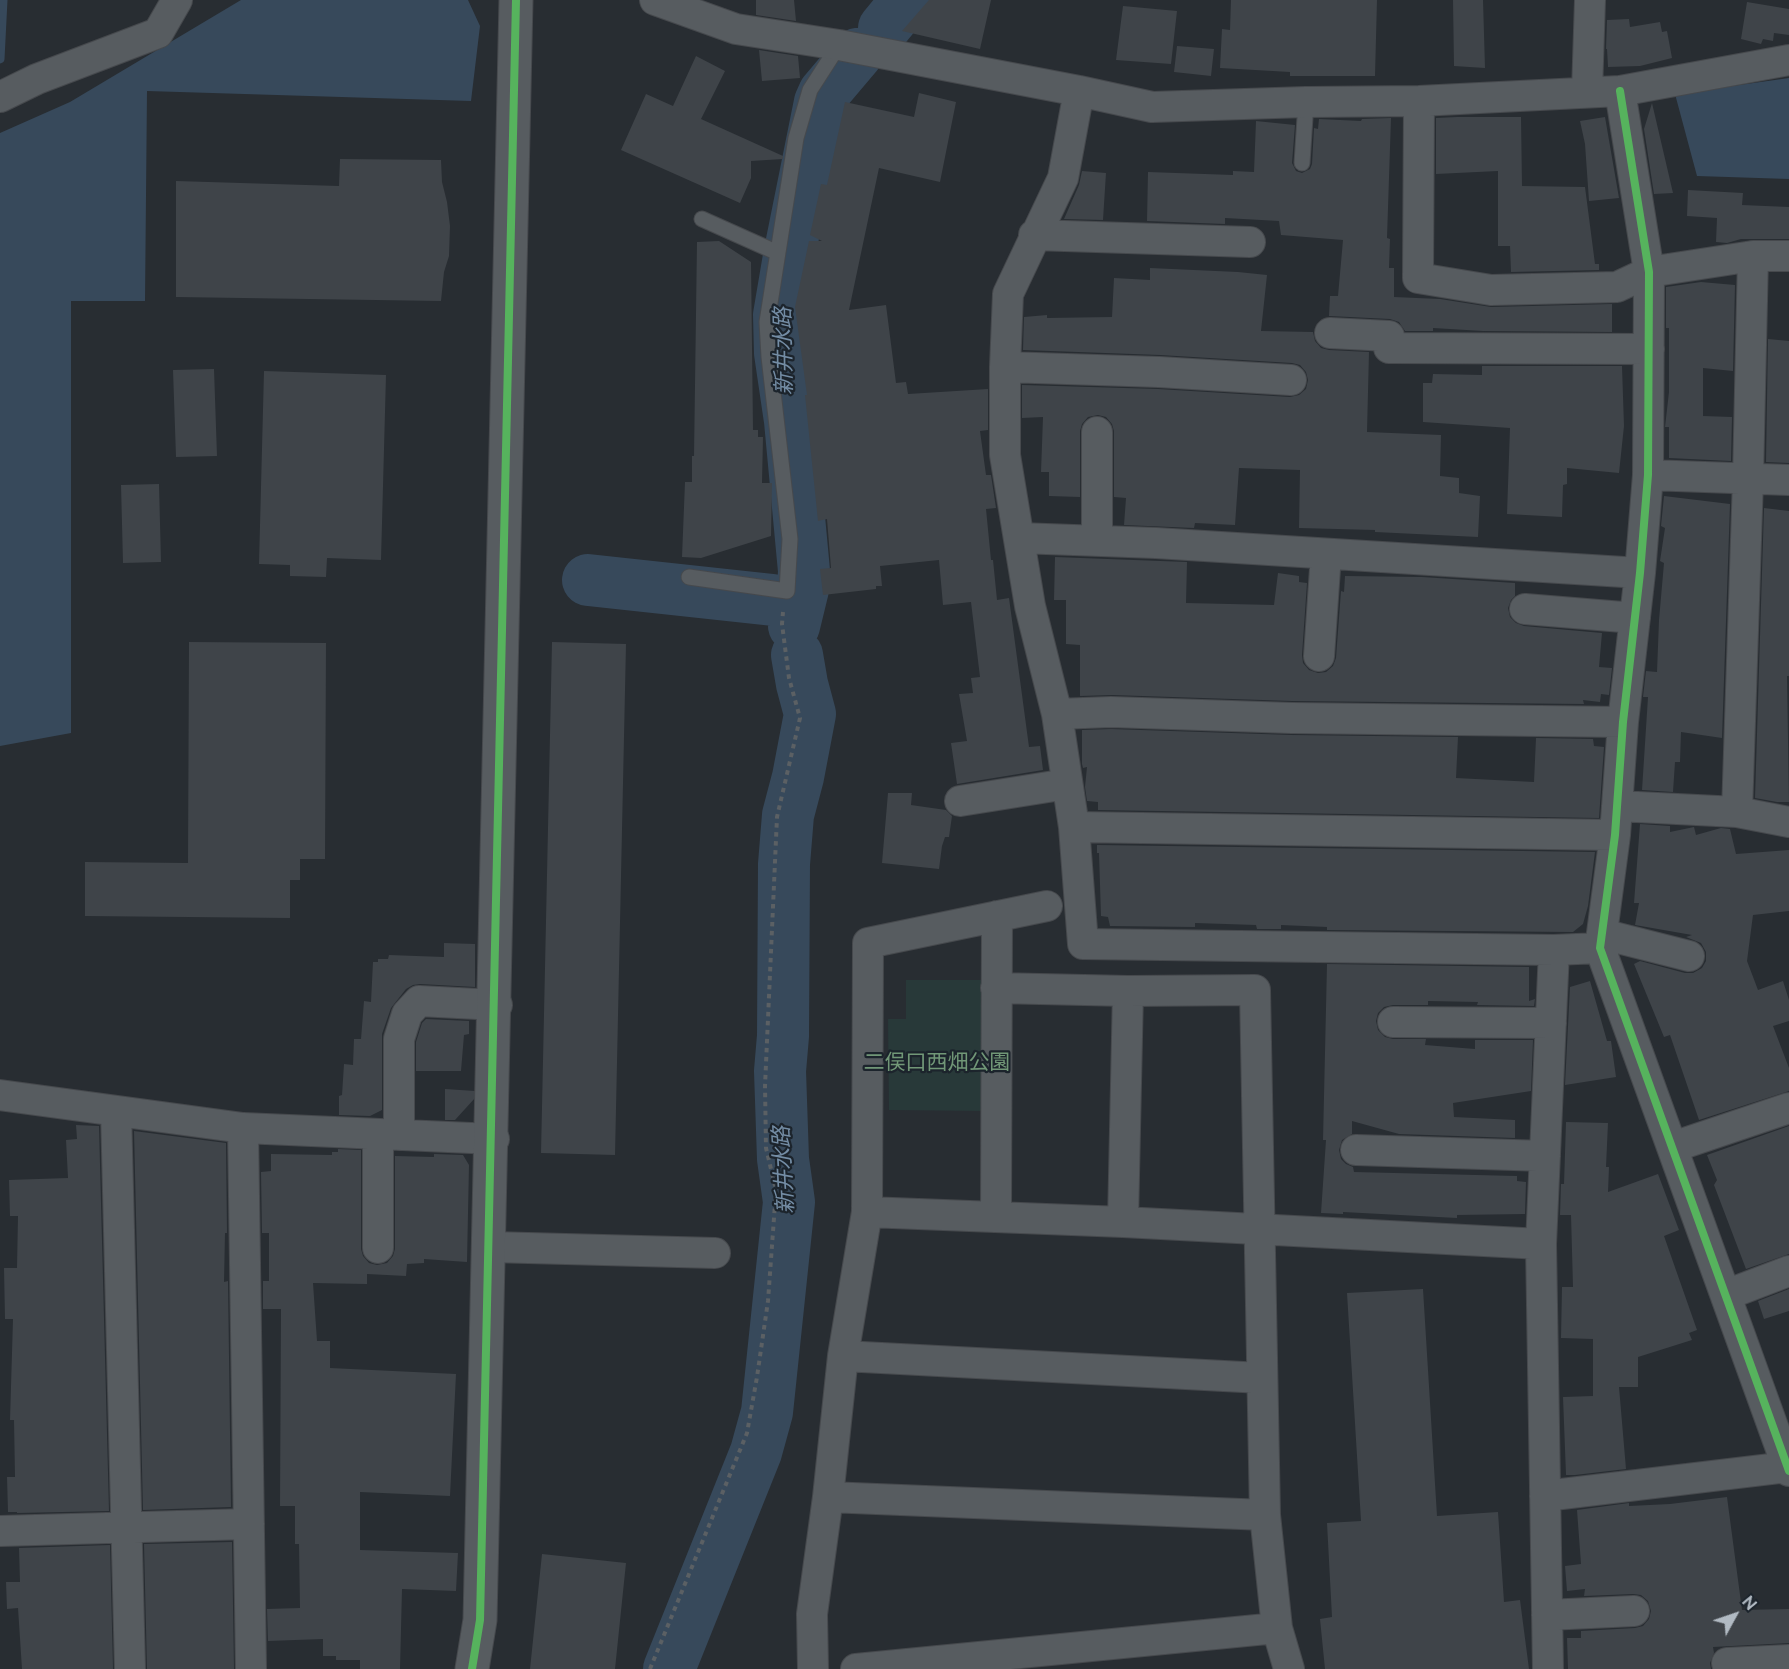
<!DOCTYPE html>
<meta charset="utf-8">
<style>
body{margin:0}
#map{position:relative;width:1789px;height:1669px;overflow:hidden;background:#282d32;font-family:Raleway,sans-serif}
canvas{display:block}
.north{position:absolute;left:1705px;top:1585px;width:60px;height:60px;-webkit-text-stroke:4px #1c242c;paint-order:stroke;rotate:50deg;font-size:16px;font-weight:700;line-height:24px;text-align:center;color:#b1bac3}
.north::after{content:'';display:block;margin:auto;width:21px;height:27px;background:#b1bac3;clip-path:polygon(50% 0,100% 100%,50% 72%,0 100%)}
</style>
<div id="map">
<canvas width="1789" height="1669"></canvas>
<div class="north">N</div>
</div>
<script>
const g = document.querySelector('canvas').getContext('2d');
g.lineJoin = 'round';
function paint(path, color) {
  g.fillStyle = color;
  g.fill(path, 'evenodd');
}
function strokePath(path, color, width, dash) {
  g.strokeStyle = color;
  g.lineWidth = width;
  g.lineCap = dash ? 'butt' : 'round';
  g.setLineDash(dash || []);
  g.stroke(path);
}
function label(font, color, halo, rows, align = 'center') {
  g.font = font + ' Raleway,"Noto Sans JP",sans-serif';
  g.lineWidth = 4.5;
  g.setLineDash([]);
  g.textBaseline = 'middle';
  g.strokeStyle = halo;
  g.fillStyle = color;
  for (const [text, x, y, turn = 0] of rows) {
    g.save();
    g.translate(x, y);
    g.rotate((+turn || 0) * Math.PI / 180);
    g.textAlign = isNaN(turn) ? turn : align;
    if (halo) g.strokeText(text, 0, 0);
    g.fillText(text, 0, 0);
    g.restore();
  }
}
paint(new Path2D(`
 M 906,980 L 984,980 L 984,1111 L 889,1110 L 888,1019 L 906,1019 Z`), '#283939');
paint(new Path2D(`
 M 241,0 L 468,0 L 480,26 L 471,101 L 147,91 L 145,301 L 71,301 L 71,733 L 0,746 L 0,133 L 70,102 Z
 M 1789,78 L 1789,179 L 1697,176 L 1675,94 Z`), '#37495b');
strokePath(new Path2D(`
 M 0,59 L 3,0`), '#37495b', 9);
strokePath(new Path2D(`
 M 884,28 L 907,0
 M 588,580 L 773,600
 M 794,626 L 803,589 L 804,571 L 790,421 L 780,353 L 779,315 L 789,256 L 820,102 L 824,93 L 857,54
 M 669,1669 L 756,1452 L 767,1412 L 789,1202 L 783,1159 L 780,1071 L 783,1036 L 784,864 L 788,815 L 798,777 L 810,714 L 802,684 L 797,655`), '#37495b', 52);
paint(new Path2D(`
 M 756,0 L 794,0 L 796,21 L 756,15 Z
 M 929,0 L 991,0 L 980,49 L 902,31 Z
 M 1231,0 L 1377,0 L 1375,76 L 1290,76 L 1290,72 L 1220,68 L 1222,29 L 1230,30 Z
 M 1453,0 L 1483,0 L 1485,68 L 1454,66 Z
 M 1747,2 L 1789,9 L 1789,35 L 1774,33 L 1773,41 L 1763,39 L 1761,44 L 1741,39 Z
 M 1123,6 L 1177,11 L 1171,64 L 1116,60 Z
 M 1629,19 L 1630,27 L 1660,22 L 1662,32 L 1667,31 L 1672,58 L 1640,66 L 1608,67 L 1607,49 L 1606,49 L 1607,20 Z
 M 1177,46 L 1214,49 L 1211,76 L 1174,72 Z
 M 759,50 L 798,56 L 800,78 L 762,81 Z
 M 696,56 L 725,71 L 701,119 L 783,156 L 783,159 L 751,161 L 751,178 L 740,203 L 621,150 L 646,94 L 673,106 Z
 M 919,93 L 956,102 L 940,182 L 879,168 L 849,310 L 886,305 L 896,383 L 906,382 L 908,394 L 988,389 L 988,430 L 980,431 L 986,475 L 991,475 L 996,508 L 986,509 L 991,560 L 993,560 L 997,600 L 1009,598 L 1029,747 L 1040,746 L 1043,770 L 957,784 L 951,743 L 967,741 L 959,694 L 973,693 L 971,678 L 980,677 L 971,602 L 943,605 L 939,560 L 880,566 L 882,586 L 876,586 L 876,589 L 823,595 L 820,569 L 831,568 L 827,519 L 818,521 L 805,395 L 807,395 L 795,307 L 809,241 L 822,241 L 810,235 L 821,184 L 827,185 L 845,102 L 914,117 Z
 M 1652,103 L 1673,193 L 1654,194 L 1644,129 Z
 M 1457,117 L 1521,117 L 1522,186 L 1585,187 L 1595,264 L 1599,264 L 1599,270 L 1511,272 L 1510,246 L 1498,246 L 1498,171 L 1436,174 L 1436,118 Z
 M 1605,117 L 1619,198 L 1589,201 L 1585,144 L 1580,121 Z
 M 1391,118 L 1387,238 L 1390,239 L 1389,268 L 1394,268 L 1394,297 L 1440,299 L 1491,307 L 1612,304 L 1612,332 L 1483,331 L 1433,328 L 1433,331 L 1405,331 L 1399,322 L 1390,319 L 1329,316 L 1330,296 L 1338,296 L 1343,240 L 1281,235 L 1279,221 L 1225,218 L 1225,224 L 1147,221 L 1148,172 L 1233,175 L 1233,171 L 1254,172 L 1256,121 L 1295,125 L 1292,163 L 1296,171 L 1302,173 L 1310,169 L 1312,164 L 1314,128 L 1318,129 L 1319,119 L 1361,121 L 1362,119 Z
 M 340,159 L 441,160 L 442,182 L 447,202 L 450,226 L 449,256 L 444,272 L 441,301 L 176,297 L 176,181 L 339,186 Z
 M 1082,171 L 1106,173 L 1103,220 L 1064,219 L 1079,185 Z
 M 1688,190 L 1743,193 L 1742,205 L 1789,207 L 1789,239 L 1741,239 L 1727,243 L 1716,242 L 1717,218 L 1687,216 Z
 M 719,241 L 751,262 L 753,430 L 758,430 L 758,437 L 763,437 L 762,483 L 772,483 L 771,536 L 701,558 L 682,557 L 685,482 L 692,482 L 692,456 L 694,456 L 697,242 Z
 M 1150,268 L 1238,272 L 1267,275 L 1261,331 L 1313,332 L 1315,341 L 1321,348 L 1329,350 L 1369,352 L 1367,432 L 1441,435 L 1440,476 L 1459,478 L 1459,493 L 1480,496 L 1478,537 L 1375,532 L 1375,530 L 1299,528 L 1300,470 L 1239,468 L 1235,525 L 1195,523 L 1194,528 L 1124,525 L 1126,498 L 1114,497 L 1114,431 L 1112,424 L 1106,417 L 1098,415 L 1088,417 L 1082,424 L 1080,431 L 1080,497 L 1049,496 L 1049,472 L 1041,472 L 1043,417 L 1022,418 L 1022,385 L 1158,389 L 1290,397 L 1299,395 L 1306,389 L 1308,380 L 1306,372 L 1300,365 L 1292,363 L 1160,355 L 1023,350 L 1024,317 L 1047,315 L 1047,318 L 1112,317 L 1114,278 L 1150,280 Z
 M 1701,282 L 1735,285 L 1733,371 L 1703,368 L 1703,416 L 1732,417 L 1731,461 L 1669,458 L 1669,427 L 1665,427 L 1669,392 L 1669,328 L 1666,328 L 1666,287 Z
 M 1768,339 L 1789,341 L 1789,463 L 1766,462 Z
 M 1482,366 L 1622,366 L 1624,426 L 1619,473 L 1567,468 L 1567,484 L 1563,485 L 1562,517 L 1507,514 L 1510,428 L 1423,422 L 1423,383 L 1432,383 L 1433,374 L 1482,375 Z
 M 214,369 L 217,456 L 176,457 L 173,370 Z
 M 264,371 L 386,375 L 381,560 L 327,558 L 326,577 L 290,576 L 290,565 L 259,564 Z
 M 159,484 L 161,562 L 123,563 L 121,485 Z
 M 1664,496 L 1730,504 L 1722,738 L 1681,732 L 1680,762 L 1675,762 L 1673,792 L 1642,790 L 1648,697 L 1643,697 L 1646,671 L 1657,672 L 1659,620 L 1664,563 L 1660,561 L 1665,528 L 1661,526 Z
 M 1764,508 L 1789,511 L 1789,676 L 1787,676 L 1789,802 L 1777,802 L 1755,798 Z
 M 1055,557 L 1187,562 L 1186,603 L 1274,605 L 1278,573 L 1299,576 L 1299,582 L 1307,583 L 1302,655 L 1303,663 L 1309,670 L 1318,673 L 1326,672 L 1333,666 L 1336,658 L 1341,591 L 1344,592 L 1345,576 L 1422,577 L 1515,583 L 1515,596 L 1511,600 L 1508,608 L 1510,617 L 1516,623 L 1524,626 L 1602,633 L 1599,667 L 1612,668 L 1609,695 L 1601,694 L 1600,702 L 1583,700 L 1584,704 L 1292,701 L 1112,695 L 1080,696 L 1080,645 L 1066,644 L 1066,600 L 1054,600 Z
 M 189,642 L 326,643 L 325,859 L 300,859 L 300,880 L 290,880 L 290,918 L 85,916 L 85,862 L 188,863 Z
 M 552,642 L 626,644 L 615,1155 L 541,1153 Z
 M 1111,729 L 1292,735 L 1458,737 L 1456,778 L 1534,782 L 1536,738 L 1593,739 L 1594,746 L 1604,747 L 1599,818 L 1098,810 L 1098,802 L 1087,801 L 1085,787 L 1087,767 L 1083,768 L 1082,764 L 1082,730 Z
 M 888,793 L 912,793 L 911,805 L 946,810 L 952,816 L 949,837 L 945,837 L 942,846 L 939,869 L 882,863 Z
 M 1640,824 L 1670,826 L 1670,832 L 1694,827 L 1696,835 L 1721,828 L 1730,829 L 1736,854 L 1789,850 L 1789,911 L 1753,915 L 1747,961 L 1758,990 L 1783,981 L 1789,1000 L 1789,1021 L 1773,1026 L 1789,1068 L 1789,1091 L 1699,1120 L 1670,1035 L 1664,1037 L 1634,964 L 1640,961 L 1685,973 L 1693,973 L 1702,968 L 1706,961 L 1706,952 L 1701,943 L 1686,937 L 1692,935 L 1635,925 L 1639,903 L 1634,903 Z
 M 1097,845 L 1595,852 L 1588,906 L 1583,924 L 1573,932 L 1327,930 L 1327,927 L 1281,925 L 1281,929 L 1257,929 L 1256,925 L 1195,923 L 1195,927 L 1110,926 L 1108,917 L 1101,916 L 1099,853 L 1097,853 Z
 M 444,943 L 475,944 L 475,987 L 420,984 L 413,985 L 406,989 L 391,1008 L 382,1034 L 382,1110 L 370,1116 L 339,1115 L 339,1096 L 342,1095 L 344,1064 L 353,1065 L 354,1039 L 361,1039 L 364,1001 L 371,1002 L 373,962 L 378,962 L 378,959 L 388,959 L 389,955 L 444,957 Z
 M 1327,964 L 1529,967 L 1529,1001 L 1535,999 L 1534,1006 L 1477,1005 L 1478,1002 L 1428,1001 L 1428,1005 L 1393,1005 L 1384,1007 L 1378,1013 L 1376,1021 L 1378,1030 L 1385,1037 L 1393,1039 L 1426,1039 L 1425,1045 L 1475,1049 L 1475,1040 L 1533,1040 L 1531,1091 L 1453,1103 L 1454,1117 L 1515,1120 L 1515,1138 L 1399,1134 L 1352,1121 L 1352,1134 L 1342,1140 L 1339,1150 L 1341,1159 L 1346,1164 L 1353,1167 L 1354,1172 L 1517,1176 L 1517,1181 L 1526,1182 L 1525,1214 L 1457,1215 L 1457,1218 L 1343,1212 L 1343,1214 L 1321,1213 L 1326,1140 L 1323,1140 Z
 M 1590,981 L 1607,1041 L 1611,1041 L 1616,1077 L 1565,1085 L 1570,987 Z
 M 426,1019 L 469,1021 L 469,1034 L 464,1035 L 461,1071 L 416,1071 L 416,1042 L 422,1023 Z
 M 445,1089 L 475,1091 L 475,1098 L 455,1120 L 445,1120 Z
 M 1566,1122 L 1608,1123 L 1606,1167 L 1609,1167 L 1608,1192 L 1658,1174 L 1679,1230 L 1664,1236 L 1697,1330 L 1689,1333 L 1692,1340 L 1638,1357 L 1638,1387 L 1619,1387 L 1626,1469 L 1575,1475 L 1566,1475 L 1563,1397 L 1593,1396 L 1593,1339 L 1561,1338 L 1562,1287 L 1573,1287 L 1571,1215 L 1560,1215 L 1561,1184 L 1564,1184 Z
 M 76,1125 L 99,1126 L 109,1511 L 17,1513 L 17,1512 L 8,1512 L 7,1477 L 15,1477 L 14,1420 L 10,1420 L 13,1319 L 5,1319 L 4,1268 L 17,1268 L 18,1216 L 10,1216 L 9,1180 L 68,1178 L 66,1140 L 77,1139 Z
 M 1789,1126 L 1789,1254 L 1746,1269 L 1714,1185 L 1717,1180 L 1707,1155 Z
 M 134,1131 L 226,1143 L 227,1233 L 225,1233 L 224,1282 L 228,1281 L 231,1507 L 143,1510 Z
 M 338,1149 L 361,1150 L 361,1249 L 363,1256 L 369,1263 L 377,1265 L 387,1263 L 393,1256 L 395,1249 L 395,1156 L 434,1157 L 434,1154 L 463,1155 L 469,1165 L 467,1262 L 424,1259 L 424,1263 L 407,1264 L 406,1276 L 367,1274 L 367,1284 L 313,1283 L 317,1341 L 330,1341 L 330,1368 L 456,1374 L 450,1496 L 360,1492 L 360,1550 L 458,1553 L 456,1591 L 402,1589 L 400,1669 L 360,1669 L 360,1660 L 336,1660 L 336,1656 L 323,1656 L 323,1639 L 268,1641 L 267,1609 L 300,1608 L 299,1544 L 295,1544 L 295,1506 L 280,1506 L 281,1309 L 263,1309 L 263,1281 L 269,1281 L 269,1233 L 262,1233 L 261,1172 L 271,1171 L 271,1154 L 332,1155 L 332,1152 L 338,1152 Z
 M 1423,1289 L 1437,1516 L 1498,1512 L 1504,1602 L 1520,1600 L 1529,1669 L 1325,1669 L 1320,1619 L 1332,1617 L 1327,1523 L 1361,1521 L 1347,1293 Z
 M 1789,1289 L 1789,1311 L 1764,1319 L 1758,1301 Z
 M 1727,1497 L 1742,1610 L 1789,1609 L 1789,1643 L 1713,1647 L 1714,1653 L 1710,1663 L 1711,1669 L 1568,1669 L 1567,1638 L 1581,1638 L 1581,1631 L 1635,1628 L 1643,1626 L 1649,1619 L 1651,1611 L 1648,1601 L 1641,1595 L 1633,1594 L 1584,1596 L 1585,1589 L 1567,1591 L 1565,1566 L 1581,1564 L 1577,1510 L 1629,1503 L 1629,1506 L 1670,1504 Z
 M 232,1542 L 234,1669 L 147,1669 L 144,1544 Z
 M 110,1545 L 113,1669 L 22,1669 L 18,1608 L 7,1609 L 6,1582 L 20,1582 L 19,1548 Z
 M 542,1554 L 626,1563 L 615,1669 L 530,1669 Z`), '#3f4449');
const service = new Path2D(`
 M 1302,163 L 1306,102
 M 702,219 L 778,253
 M 689,577 L 787,591 L 790,539 L 769,357 L 767,322 L 796,138 L 810,90 L 839,45`);
const minor = new Path2D(`
 M 655,0 L 736,29 L 839,45 L 1079,91 L 1152,107 L 1306,102 L 1419,101 L 1620,91 L 1789,60
 M 1079,91 L 1063,178 L 1008,294 L 1005,367 L 1005,455 L 1030,606 L 1057,714 L 1074,827 L 1083,944 L 1554,950 L 1600,948
 M 1620,91 L 1649,272 L 1648,475 L 1640,573 L 1623,722 L 1615,835 L 1600,948 L 1789,1471
 M 1587,92 L 1590,0
 M 0,97 L 37,79 L 158,33 L 177,0
 M 1419,101 L 1418,278 L 1491,290 L 1617,287 L 1649,272 L 1753,256 L 1789,256
 M 1034,235 L 1250,242
 M 1330,333 L 1389,336 L 1389,348 L 1649,349
 M 1005,367 L 1159,372 L 1291,380
 M 1097,432 L 1097,541
 M 1648,475 L 1789,480
 M 1019,538 L 1156,543 L 1640,573
 M 1525,609 L 1635,618
 M 1319,656 L 1326,554
 M 1057,714 L 1111,712 L 1292,718 L 1623,722
 M 960,801 L 1067,784
 M 1617,806 L 1737,812 L 1789,822
 M 1737,812 L 1748,479 L 1753,256
 M 1074,827 L 1615,835
 M 1602,934 L 1689,956
 M 996,988 L 1128,991 L 1255,990 L 1265,1515 L 1277,1628
 M 1393,1022 L 1551,1023
 M 0,1095 L 243,1128 L 494,1139
 M 116,1111 L 130,1669
 M 243,1128 L 251,1669
 M 378,1134 L 378,1248
 M 399,1135 L 399,1039 L 407,1014 L 419,1001 L 497,1005
 M 1673,1147 L 1789,1108
 M 1356,1150 L 1545,1156
 M 867,1212 L 1123,1222 L 1541,1244
 M 996,1217 L 997,916
 M 1123,1222 L 1128,991
 M 491,1247 L 715,1253
 M 1726,1295 L 1789,1271
 M 843,1356 L 1262,1378
 M 1545,1496 L 1788,1467
 M 828,1497 L 1265,1515
 M 0,1531 L 249,1524
 M 1547,1615 L 1634,1611
 M 1727,1663 L 1789,1660
 M 813,1669 L 812,1614 L 828,1497 L 843,1356 L 867,1212 L 868,943 L 1047,906
 M 856,1669 L 1277,1628 L 1289,1669
 M 1548,1669 L 1541,1244 L 1554,950`);
const tertiary = new Path2D(`
 M 472,1669 L 480,1620 C 496,1080 507,540 516,0`);
strokePath(service, '#46494d', 17);
strokePath(minor, '#46494d', 32);
strokePath(tertiary, '#46494d', 35);
strokePath(new Path2D(`
 M 650,1669 L 747,1433 L 757,1377 L 768,1301 L 776,1190 L 766,1148 L 765,1086 L 777,817 L 800,718 L 789,678 L 782,624 L 783,612`), '#5b6064', 4, [4.5, 4.5]);
strokePath(service, '#575c60', 15);
strokePath(minor, '#575c60', 30);
strokePath(tertiary, '#575c60', 33);
strokePath(new Path2D(`
 M 1620,91 L 1649,272 L 1648,475 L 1640,573 L 1623,722 L 1615,835 L 1600,948 L 1789,1471
 M 472,1669 L 480,1620 C 496,1080 507,540 516,0`), '#56b35d', 8);
label('21px', '#719777', '#1c242c', [
 ["二俣口西畑公園",937,1063]
]);
label('italic 22px', '#748da5', '#1c242c', [
 ["新井水路",784,351,-91],
 ["新井水路",784,1170,-93]
]);
</script>
